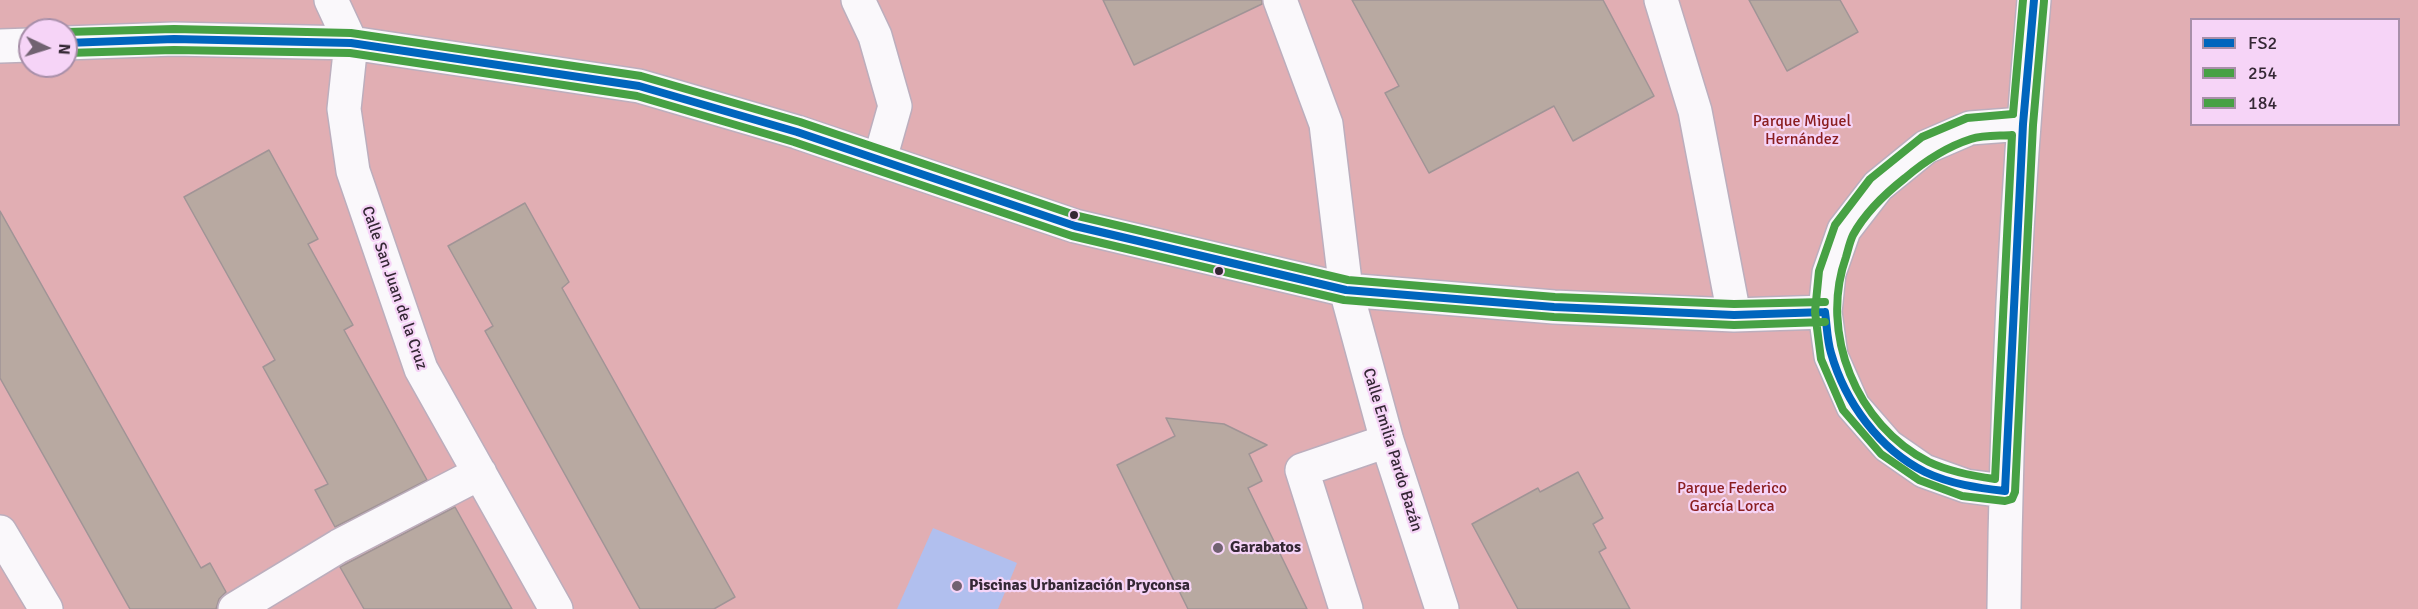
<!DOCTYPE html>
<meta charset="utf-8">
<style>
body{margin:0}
#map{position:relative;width:2418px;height:609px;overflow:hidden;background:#e1cfe2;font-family:Signika,sans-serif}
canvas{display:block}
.legend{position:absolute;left:2190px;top:18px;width:210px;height:108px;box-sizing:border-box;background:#f6d4f7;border:2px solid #a88fa9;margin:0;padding:8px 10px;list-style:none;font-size:18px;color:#342734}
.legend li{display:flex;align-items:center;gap:12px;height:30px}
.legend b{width:30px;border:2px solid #a88fa9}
.north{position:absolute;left:18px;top:18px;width:60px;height:60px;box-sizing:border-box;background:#f6d4f7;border:2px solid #a88fa9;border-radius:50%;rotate:94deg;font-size:16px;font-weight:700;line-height:24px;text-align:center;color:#342734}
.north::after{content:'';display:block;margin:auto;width:21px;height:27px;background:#716271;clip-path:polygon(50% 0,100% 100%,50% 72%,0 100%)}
</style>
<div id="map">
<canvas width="2418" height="609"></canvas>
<ul class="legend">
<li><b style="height:8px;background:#0065bd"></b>FS2</li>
<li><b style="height:8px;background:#47a144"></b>254</li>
<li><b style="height:8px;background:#47a144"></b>184</li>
</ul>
<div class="north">N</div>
</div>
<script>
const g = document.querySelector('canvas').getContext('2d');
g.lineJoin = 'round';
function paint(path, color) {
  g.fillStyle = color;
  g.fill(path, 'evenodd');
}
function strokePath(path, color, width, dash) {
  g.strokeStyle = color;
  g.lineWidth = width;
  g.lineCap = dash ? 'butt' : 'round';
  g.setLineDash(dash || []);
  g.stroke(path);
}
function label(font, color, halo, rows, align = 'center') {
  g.font = font + ' Signika,sans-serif';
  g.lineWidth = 4.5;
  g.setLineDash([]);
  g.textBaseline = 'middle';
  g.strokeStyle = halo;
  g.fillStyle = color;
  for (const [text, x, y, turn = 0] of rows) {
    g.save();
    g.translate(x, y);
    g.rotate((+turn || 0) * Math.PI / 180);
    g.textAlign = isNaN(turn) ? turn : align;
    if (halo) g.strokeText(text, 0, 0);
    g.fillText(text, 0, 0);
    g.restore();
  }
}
paint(new Path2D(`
 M 0,0 L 2418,0 L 2418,609 L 0,609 ZM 2192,20 L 2398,20 L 2398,124 L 2192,124 ZM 30,30 L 66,30 L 66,66 L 30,66 Z`), '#e1aeb3');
paint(new Path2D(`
 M 933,528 L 1017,563 L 998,609 L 897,609 Z`), '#b1bfee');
const building = new Path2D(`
 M 1103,0 L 1262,0 L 1262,4 L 1134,65 Z
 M 1352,0 L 1603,0 L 1654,96 L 1573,141 L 1554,106 L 1429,173 L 1385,93 L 1399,86 Z
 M 1749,0 L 1840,0 L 1858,32 L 1787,71 Z
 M 269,150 L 318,239 L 308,244 L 353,325 L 344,330 L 427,480 L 335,527 L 315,490 L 328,484 L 263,367 L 275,360 L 184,197 Z
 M 525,203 L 569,282 L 562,288 L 735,597 L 714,609 L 640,609 L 485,331 L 493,326 L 448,246 Z
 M 0,211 L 201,568 L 210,563 L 226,592 L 219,599 L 216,609 L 130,609 L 0,378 Z
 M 1166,418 L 1224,424 L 1267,445 L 1249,454 L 1262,481 L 1248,488 L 1307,609 L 1188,609 L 1117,465 L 1175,436 Z
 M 1578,472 L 1603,518 L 1593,524 L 1606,548 L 1599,552 L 1630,609 L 1518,609 L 1472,524 L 1538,488 L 1540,492 Z
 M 455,507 L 512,609 L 364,609 L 340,567 Z`);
paint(building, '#b8a9a1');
strokePath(building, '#a09496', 1.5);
const minor = new Path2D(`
 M 331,0 L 351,43 L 344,109 L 353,171 L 421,369 L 556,609
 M 858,0 L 875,36 L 895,106 L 880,159
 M 1280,0 L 1326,124 L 1346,290 L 1387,441 L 1442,609
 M 1661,0 L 1695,111 L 1734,315
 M 66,43 L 174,39 L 351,43 L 639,86 L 797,132 L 1075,226 L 1346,290 L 1554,307 L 1734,315 L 1825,312
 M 0,46 L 30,45
 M 2005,491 L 1966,486 L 1924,471 L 1888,446 L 1853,406 L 1831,356 L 1825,312 L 1829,273 L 1844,230 L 1878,186 L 1926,147 L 1970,128 L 2023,124
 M 0,532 L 46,609
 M 235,609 L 339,546 L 480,473
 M 1346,609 L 1302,470 L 1387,441
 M 2004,609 C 2006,406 2016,202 2034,0`);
strokePath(minor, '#bcaebd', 36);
strokePath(minor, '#faf8fb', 33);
strokePath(new Path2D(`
 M 66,43 L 174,39 L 351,43 L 639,86 L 797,132 L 1075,226 L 1346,290 L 1554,307 L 1734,315 L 1825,312
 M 1825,312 C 1827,326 1827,340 1831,353 C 1845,402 1879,449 1925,472 C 1950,484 1978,488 2005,491
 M 2005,491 L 2023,124 L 2034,0`), '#0065bd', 8);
strokePath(new Path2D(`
 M 66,53 L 174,50 L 350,53 L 637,96 L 794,142 L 1072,236 L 1344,300 L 1554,317 L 1734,325 L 1825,322
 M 2013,114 L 1967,118 L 1922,137 L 1870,179 L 1835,225 L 1819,271 L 1815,312 L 1821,359 L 1843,410 L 1881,454 L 1919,480 L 1962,496 L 2005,501 L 2012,499 L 2015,492 L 2033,125 L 2044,1`), '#47a144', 8);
strokePath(new Path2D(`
 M 66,32 L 174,29 L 351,33 L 641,76 L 800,122 L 1078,216 L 1348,280 L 1555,297 L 1734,304 L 1825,302
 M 2013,114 L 2023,0
 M 2012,135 L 1995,479 C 1973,476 1950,472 1929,462 C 1856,425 1819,333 1846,257 C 1848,250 1850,241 1853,235 C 1865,213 1886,193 1905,178 C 1925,161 1946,147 1971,139 C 1983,135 1999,136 2012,135 Z`), '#47a144', 8);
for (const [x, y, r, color] of [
 [1074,215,5,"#342734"],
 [1219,271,5,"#342734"],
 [1218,548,6,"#716271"],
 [957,586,6,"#716271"]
]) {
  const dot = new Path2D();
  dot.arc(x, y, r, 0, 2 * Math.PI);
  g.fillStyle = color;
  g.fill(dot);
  strokePath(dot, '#f6d4f7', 2);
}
label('16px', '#8a1e20', '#f6d4f7', [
 ["Parque Miguel",1802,122],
 ["Hernández",1802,140],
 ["Parque Federico",1732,489],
 ["García Lorca",1732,507]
]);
label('16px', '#342734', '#f6d4f7', [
 ["Calle San Juan de la Cruz",394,288,71],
 ["Calle Emilia Pardo Bazán",1392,450,73]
]);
label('bold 16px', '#342734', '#f6d4f7', [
 ["Garabatos",1230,548],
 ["Piscinas Urbanización Pryconsa",969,586]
], 'left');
</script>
